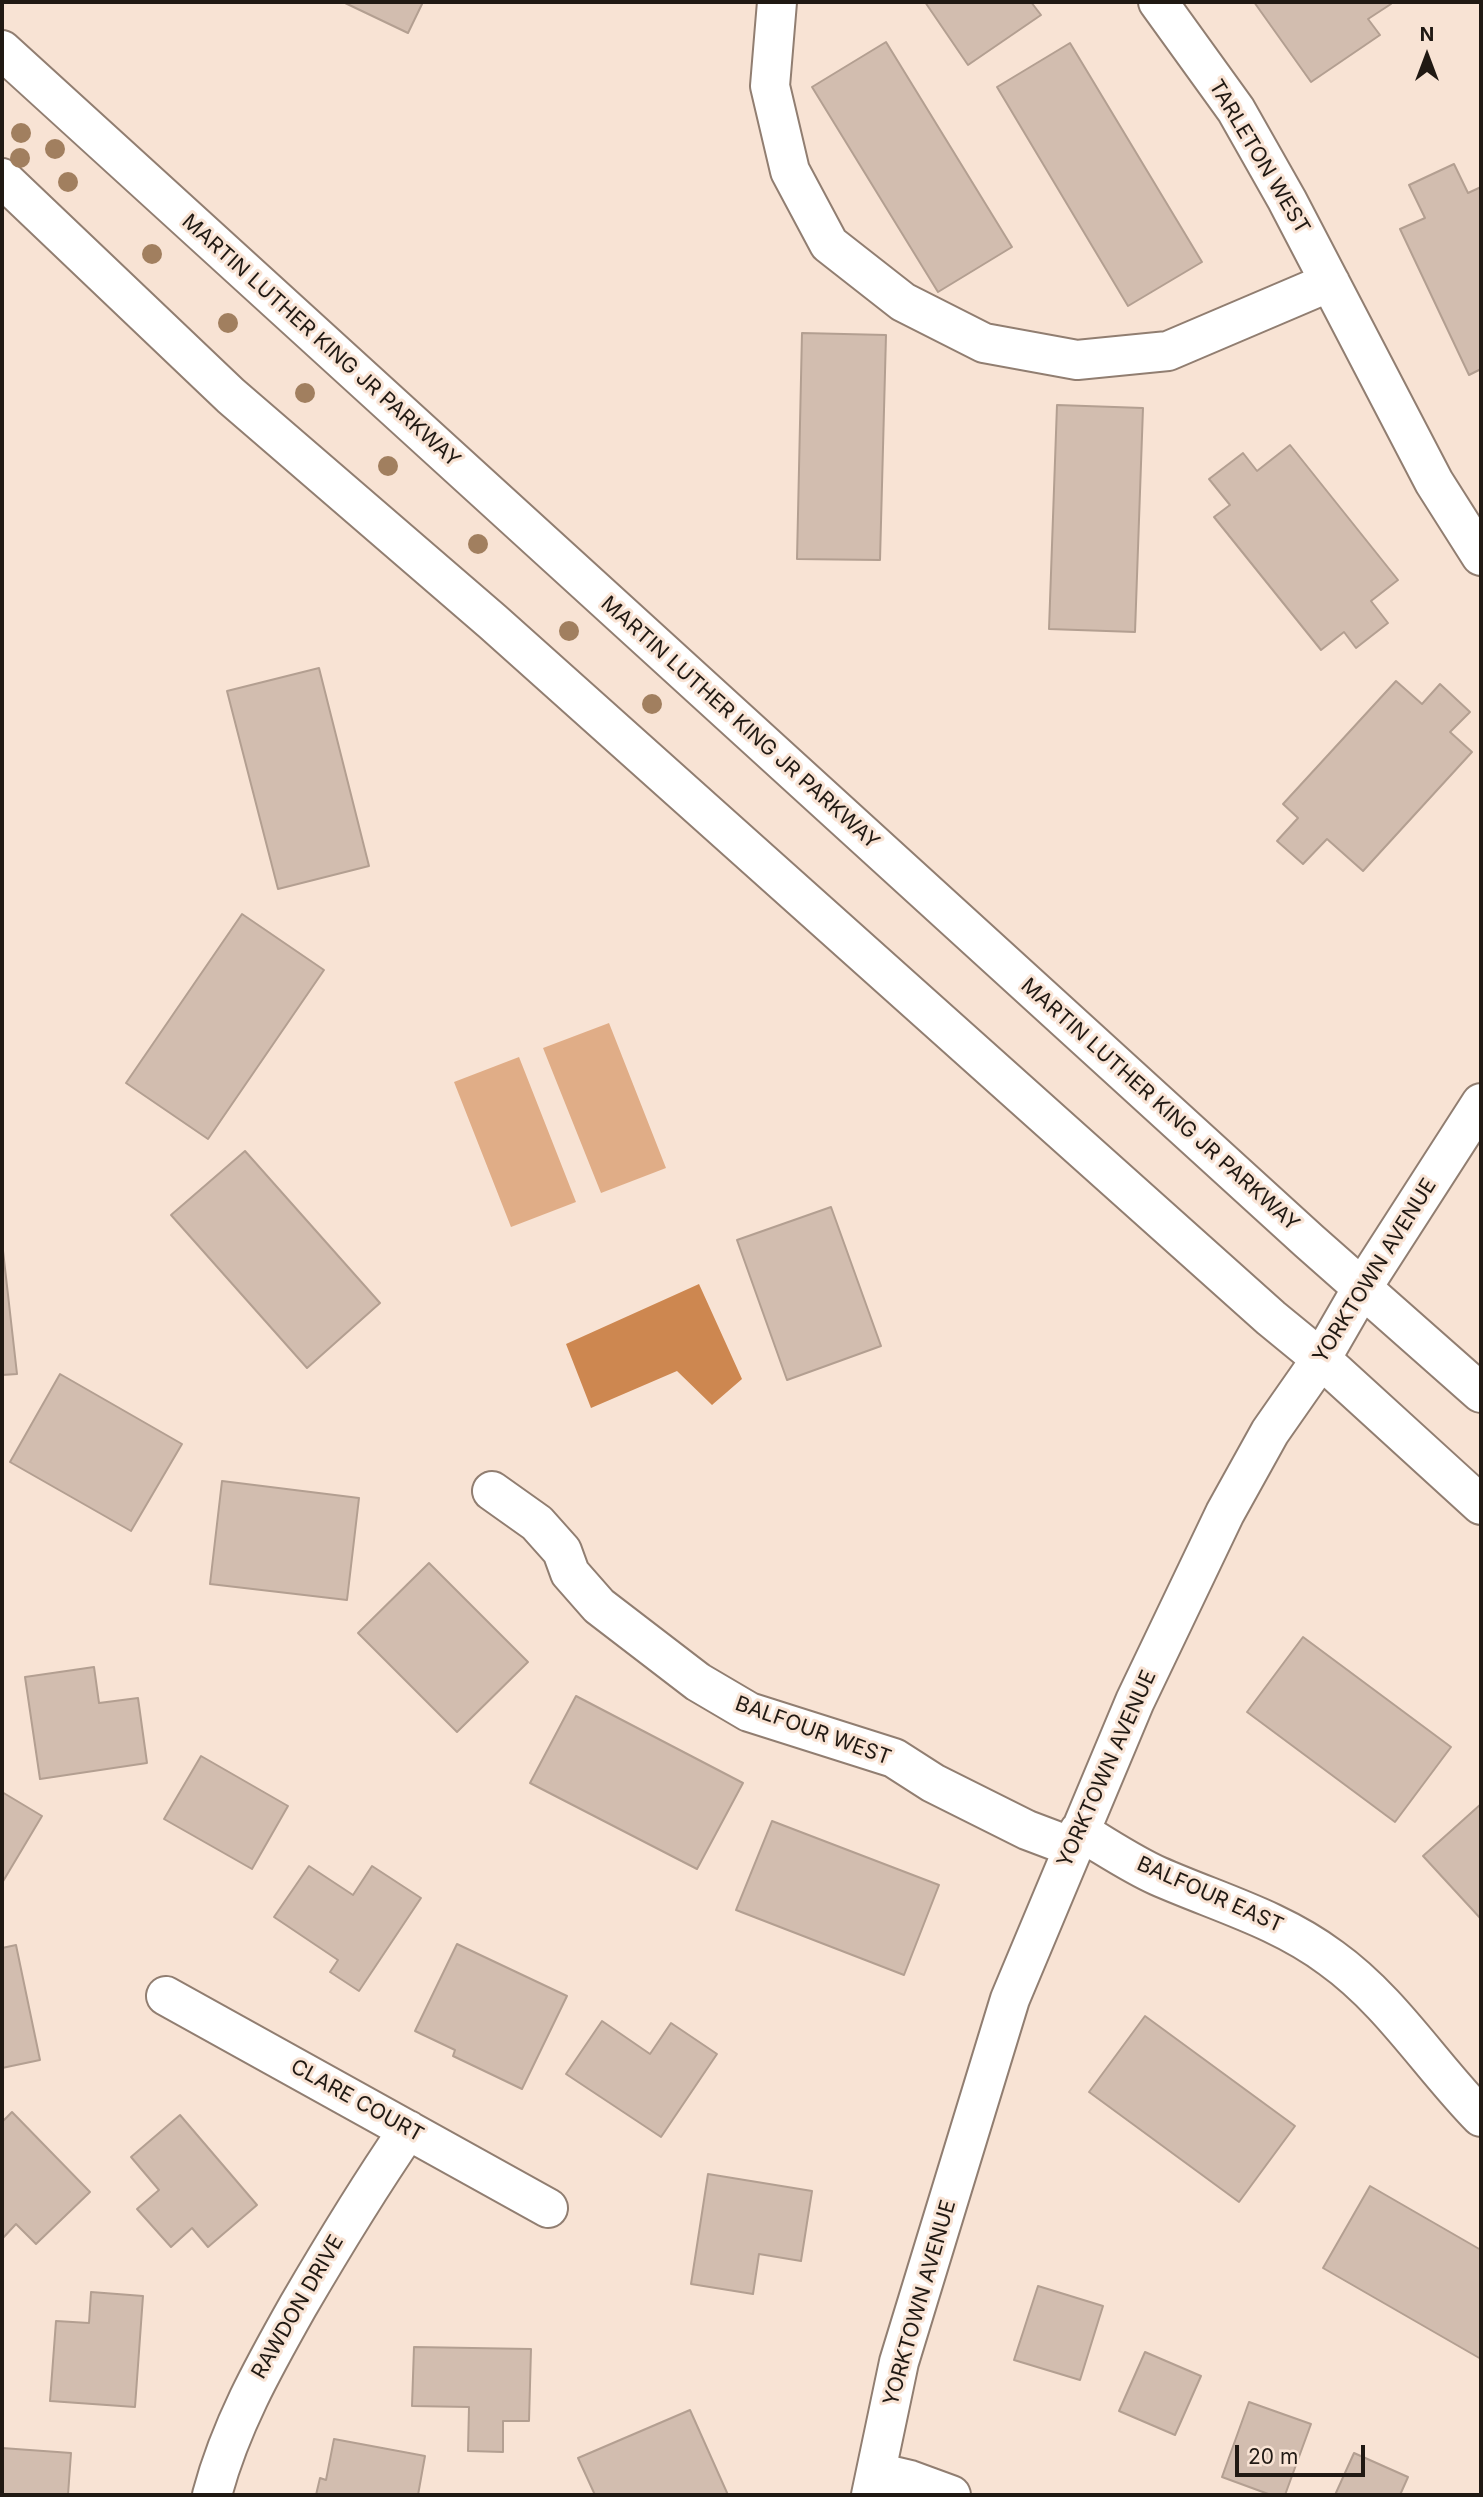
<!DOCTYPE html>
<style>
body{margin:0}
#map{position:relative;width:1483px;height:2497px;overflow:hidden;background:#f8e3d4;font-family:Inter,sans-serif}
canvas{display:block}
.frame{position:absolute;inset:0;border:4px solid #201913;pointer-events:none}
.north{position:absolute;left:1392px;top:21px;width:70px;height:70px;-webkit-text-stroke:5px #f8e3d4;paint-order:stroke;rotate:0deg;font-size:19px;font-weight:700;line-height:28px;text-align:center;color:#201913}
.north::after{content:'';display:block;margin:auto;width:24px;height:32px;background:#201913;clip-path:polygon(50% 0,100% 100%,50% 72%,0 100%)}
.scale{position:absolute;left:1235px;top:2445px;width:130px;height:32px;box-sizing:border-box;border:4px solid #201913;border-top:0;padding-left:9px;font-size:21px;line-height:24px;white-space:nowrap;color:#201913;-webkit-text-stroke:5px #f8e3d4;paint-order:stroke}
</style>
<div id="map">
<canvas width="1483" height="2497"></canvas>
<div class="frame"></div>
<div class="north">N</div>
<div class="scale">20 m</div>
</div>
<script>
const g = document.querySelector('canvas').getContext('2d');
g.lineJoin = 'round';
function paint(path, color) {
  g.fillStyle = color;
  g.fill(path, 'evenodd');
}
function strokePath(path, color, width, dash) {
  g.strokeStyle = color;
  g.lineWidth = width;
  g.lineCap = dash ? 'butt' : 'round';
  g.setLineDash(dash || []);
  g.stroke(path);
}
function label(font, color, halo, rows, align = 'center') {
  g.font = font + ' Inter,sans-serif';
  g.lineWidth = 6;
  g.setLineDash([]);
  g.textBaseline = 'middle';
  g.strokeStyle = halo;
  g.fillStyle = color;
  for (const [text, x, y, turn = 0] of rows) {
    g.save();
    g.translate(x, y);
    g.rotate((+turn || 0) * Math.PI / 180);
    g.textAlign = isNaN(turn) ? turn : align;
    if (halo) g.strokeText(text, 0, 0);
    g.fillText(text, 0, 0);
    g.restore();
  }
}
paint(new Path2D(`
 M 609,1023 L 666,1168 L 601,1193 L 543,1048 Z
 M 519,1057 L 576,1202 L 511,1227 L 454,1082 Z`), '#e0ad87');
paint(new Path2D(`
 M 699,1284 L 742,1379 L 712,1405 L 677,1371 L 591,1408 L 566,1344 Z`), '#cd8750');
const building = new Path2D(`
 M 343,2 L 423,2 L 408,33 Z
 M 925,2 L 1031,2 L 1041,15 L 968,65 Z
 M 1254,2 L 1390,2 L 1391,4 L 1368,19 L 1380,35 L 1311,82 Z
 M 886,42 L 1012,247 L 938,292 L 812,87 Z
 M 1070,43 L 1202,262 L 1128,306 L 997,87 Z
 M 1454,164 L 1468,193 L 1481,187 L 1481,369 L 1469,375 L 1400,229 L 1425,218 L 1409,185 Z
 M 802,333 L 886,335 L 880,560 L 797,559 Z
 M 1057,405 L 1143,408 L 1135,632 L 1049,629 Z
 M 1290,445 L 1398,580 L 1371,601 L 1388,623 L 1356,648 L 1344,632 L 1321,650 L 1214,517 L 1230,505 L 1209,479 L 1243,453 L 1257,471 Z
 M 319,668 L 369,866 L 278,889 L 227,691 Z
 M 1396,681 L 1422,704 L 1440,684 L 1470,712 L 1450,732 L 1472,752 L 1363,871 L 1327,839 L 1303,864 L 1277,841 L 1298,818 L 1283,804 Z
 M 242,914 L 324,970 L 208,1139 L 126,1083 Z
 M 245,1151 L 380,1303 L 307,1368 L 171,1215 Z
 M 831,1207 L 881,1346 L 787,1380 L 737,1240 Z
 M 2,1242 L 17,1374 L 2,1375 Z
 M 60,1374 L 182,1444 L 131,1531 L 10,1462 Z
 M 222,1481 L 359,1498 L 347,1600 L 210,1584 Z
 M 429,1563 L 528,1662 L 457,1732 L 358,1633 Z
 M 1303,1637 L 1451,1747 L 1395,1822 L 1247,1712 Z
 M 94,1667 L 99,1703 L 138,1698 L 147,1763 L 40,1779 L 25,1677 Z
 M 576,1696 L 743,1783 L 697,1869 L 530,1783 Z
 M 201,1756 L 288,1806 L 252,1869 L 164,1819 Z
 M 2,1792 L 42,1816 L 2,1883 Z
 M 1481,1804 L 1481,1919 L 1423,1856 Z
 M 772,1821 L 939,1885 L 904,1975 L 736,1910 Z
 M 309,1866 L 353,1895 L 372,1866 L 421,1898 L 359,1991 L 330,1972 L 338,1960 L 274,1917 Z
 M 457,1944 L 567,1996 L 522,2089 L 453,2056 L 455,2050 L 415,2031 Z
 M 16,1945 L 40,2060 L 2,2068 L 2,1948 Z
 M 1145,2016 L 1295,2126 L 1239,2202 L 1089,2092 Z
 M 602,2021 L 650,2054 L 671,2023 L 717,2054 L 661,2137 L 566,2074 Z
 M 12,2112 L 90,2192 L 36,2244 L 16,2224 L 2,2239 L 2,2122 Z
 M 180,2115 L 257,2205 L 208,2247 L 192,2228 L 171,2247 L 137,2209 L 159,2190 L 131,2157 Z
 M 708,2174 L 812,2191 L 801,2261 L 759,2254 L 753,2294 L 691,2284 Z
 M 1370,2186 L 1481,2250 L 1481,2359 L 1323,2268 Z
 M 1038,2286 L 1103,2306 L 1080,2380 L 1014,2360 Z
 M 91,2292 L 143,2296 L 135,2407 L 50,2401 L 56,2321 L 89,2323 Z
 M 414,2347 L 531,2349 L 529,2421 L 503,2421 L 503,2452 L 468,2451 L 469,2407 L 412,2406 Z
 M 1145,2352 L 1201,2376 L 1175,2435 L 1119,2411 Z
 M 1249,2402 L 1311,2424 L 1285,2495 L 1271,2495 L 1222,2477 Z
 M 690,2410 L 728,2495 L 595,2495 L 578,2458 Z
 M 334,2439 L 425,2456 L 418,2495 L 316,2495 L 320,2478 L 326,2480 Z
 M 2,2448 L 71,2453 L 68,2495 L 2,2495 Z
 M 1354,2453 L 1408,2477 L 1400,2495 L 1335,2495 Z`);
paint(building, '#d2bdaf');
strokePath(building, '#b39f91', 2);
const street = new Path2D(`
 M 777,2 L 770,86 L 790,171 L 829,244 L 903,302 L 984,343 L 1077,360 L 1168,351 L 1330,282
 M 1158,2 L 1236,110 L 1287,200 L 1434,482 L 1481,556
 M 492,1491 L 537,1523 L 562,1551 L 570,1573 L 599,1606 L 698,1682 L 749,1712 L 894,1758 L 933,1783 L 1027,1830 L 1072,1847
 M 1079,1831 C 1105,1846 1131,1864 1158,1876 C 1217,1902 1279,1919 1331,1958 C 1391,2001 1430,2065 1481,2117
 M 166,1996 L 548,2208
 M 876,2472 L 910,2480 L 951,2495
 M 212,2495 C 230,2427 263,2368 298,2306 C 333,2246 369,2187 408,2130
 M 871,2495 L 899,2362 L 1010,1999 L 1135,1701 L 1225,1513 L 1270,1432 L 1321,1359 L 1362,1288 L 1481,1103`);
const primary = new Path2D(`
 M 2,50 L 1309,1241 L 1481,1393
 M 2,178 L 231,396 L 493,622 L 1271,1318 L 1321,1359 L 1481,1505`);
strokePath(street, '#917e71', 42);
strokePath(primary, '#917e71', 42);
strokePath(street, '#fff', 38);
strokePath(primary, '#fff', 38);
g.fillStyle = '#a17f5f';
for (const [x, y] of [
 [21,133],
 [55,149],
 [20,158],
 [68,182],
 [152,254],
 [228,323],
 [305,393],
 [388,466],
 [478,544],
 [569,631],
 [652,704]
]) {
  g.beginPath();
  g.arc(x, y, 10, 0, 2 * Math.PI);
  g.fill();
}
label('21px', '#201913', '#f8e3d4', [
 ["TARLETON WEST",1259,157,59],
 ["MARTIN LUTHER KING JR PARKWAY",321,341,42],
 ["MARTIN LUTHER KING JR PARKWAY",740,723,42],
 ["MARTIN LUTHER KING JR PARKWAY",1160,1105,42],
 ["YORKTOWN AVENUE",1375,1271,-58],
 ["BALFOUR WEST",813,1731,20],
 ["YORKTOWN AVENUE",1107,1769,-66],
 ["BALFOUR EAST",1210,1895,24],
 ["CLARE COURT",357,2101,29],
 ["YORKTOWN AVENUE",920,2303,-74],
 ["RAWDON DRIVE",298,2307,-60]
]);
</script>
